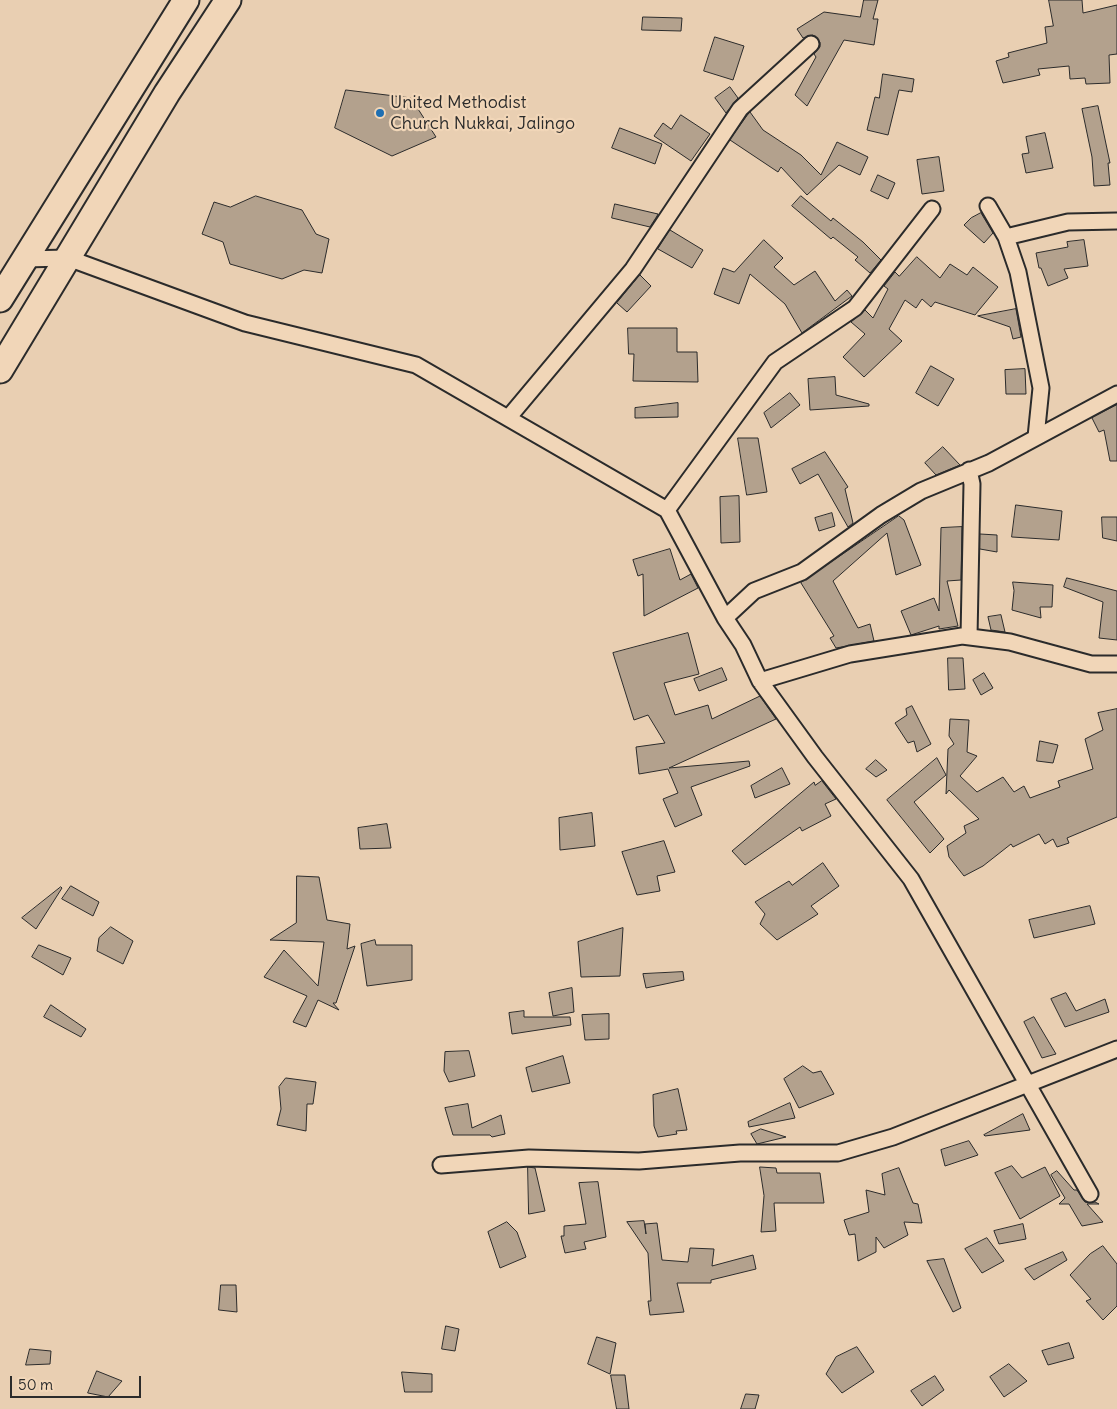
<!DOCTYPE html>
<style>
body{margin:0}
#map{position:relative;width:1117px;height:1409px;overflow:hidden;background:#e9cfb2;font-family:Delius,sans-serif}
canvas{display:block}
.scale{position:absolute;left:10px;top:1376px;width:131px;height:22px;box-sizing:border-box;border:2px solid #2b2b2b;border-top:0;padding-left:6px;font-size:15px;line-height:18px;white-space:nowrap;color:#2b2b2b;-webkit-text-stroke:4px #f1d6b8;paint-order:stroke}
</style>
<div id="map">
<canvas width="1117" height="1409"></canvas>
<div class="scale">50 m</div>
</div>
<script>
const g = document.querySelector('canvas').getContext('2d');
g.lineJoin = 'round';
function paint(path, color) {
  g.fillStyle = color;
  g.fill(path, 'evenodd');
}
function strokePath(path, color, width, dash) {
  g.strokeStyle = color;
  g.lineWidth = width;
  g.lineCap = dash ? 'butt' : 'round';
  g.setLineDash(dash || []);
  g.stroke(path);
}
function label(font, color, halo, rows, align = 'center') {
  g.font = font + ' Delius,sans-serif';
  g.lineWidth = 4.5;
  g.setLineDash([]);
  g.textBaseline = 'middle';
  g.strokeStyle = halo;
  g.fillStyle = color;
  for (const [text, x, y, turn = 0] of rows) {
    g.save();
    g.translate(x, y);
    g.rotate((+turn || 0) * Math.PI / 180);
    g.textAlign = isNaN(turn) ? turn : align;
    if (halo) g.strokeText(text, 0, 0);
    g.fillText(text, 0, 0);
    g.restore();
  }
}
const building = new Path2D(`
 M 864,0 L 878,0 L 873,19 L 878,19 L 874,45 L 844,40 L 807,106 L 795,95 L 816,57 L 814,54 L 820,47 L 820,42 L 813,35 L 803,38 L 797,29 L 824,12 L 860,17 Z
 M 1049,0 L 1082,0 L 1083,13 L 1117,5 L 1117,54 L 1109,55 L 1110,83 L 1086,84 L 1085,78 L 1070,79 L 1069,66 L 1038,69 L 1040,75 L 1003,83 L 996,61 L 1009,57 L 1008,53 L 1047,43 L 1045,27 L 1053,26 Z
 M 643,17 L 682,18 L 681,31 L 642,30 Z
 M 715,37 L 744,46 L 733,80 L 704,71 Z
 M 883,74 L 914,79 L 912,92 L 899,90 L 888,135 L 867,130 L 875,97 L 879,98 Z
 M 730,87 L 738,98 L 726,113 L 715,98 Z
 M 346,90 L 411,98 L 436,137 L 392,156 L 335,128 Z
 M 1098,106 L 1110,163 L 1108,163 L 1110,185 L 1094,186 L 1092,157 L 1082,109 Z
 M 750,112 L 763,130 L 801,155 L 821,175 L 837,142 L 868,157 L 860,175 L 839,165 L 807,195 L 781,167 L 778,172 L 730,140 Z
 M 681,115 L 710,134 L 691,161 L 654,136 L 663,123 L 671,129 Z
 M 620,128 L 662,144 L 655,164 L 612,148 Z
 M 1045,133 L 1053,168 L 1026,173 L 1022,154 L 1029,153 L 1026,137 Z
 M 939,157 L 944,191 L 922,194 L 917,160 Z
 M 878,175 L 895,183 L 888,199 L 871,191 Z
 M 256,196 L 302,210 L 316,234 L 329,239 L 322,273 L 304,270 L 282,279 L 230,264 L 223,242 L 202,234 L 214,202 L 230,207 Z
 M 801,196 L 831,221 L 833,218 L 863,242 L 881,260 L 870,273 L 855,260 L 858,257 L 833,237 L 831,239 L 792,206 Z
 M 615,204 L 658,214 L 657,216 L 650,227 L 612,218 Z
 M 981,213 L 993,233 L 984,243 L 964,225 L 971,218 Z
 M 670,230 L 703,250 L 692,268 L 658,249 Z
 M 764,240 L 783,258 L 774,267 L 794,285 L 815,271 L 835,301 L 847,290 L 852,296 L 802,333 L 785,304 L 750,274 L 739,304 L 714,294 L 723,268 L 734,272 Z
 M 1084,240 L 1088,266 L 1064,269 L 1068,278 L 1048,286 L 1041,268 L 1039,268 L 1036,253 L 1068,247 L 1067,242 Z
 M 917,257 L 940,278 L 950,264 L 967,275 L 973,267 L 998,287 L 975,315 L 935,302 L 931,307 L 922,299 L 916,308 L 905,300 L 889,329 L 902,341 L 864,377 L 843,357 L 865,334 L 851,322 L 865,310 L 873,318 L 888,289 L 884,286 L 895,272 L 899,276 Z
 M 640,275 L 651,286 L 627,312 L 617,303 Z
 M 1016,309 L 1021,337 L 1013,339 L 1010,327 L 978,316 Z
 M 628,328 L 677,328 L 677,352 L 697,352 L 698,382 L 633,381 L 634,354 L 629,354 Z
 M 931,366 L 954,379 L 938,406 L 916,393 Z
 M 1025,369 L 1026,394 L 1006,394 L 1005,370 Z
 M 835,377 L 836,395 L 869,404 L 869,406 L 810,410 L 808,379 Z
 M 790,393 L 800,405 L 771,428 L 764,413 Z
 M 678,403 L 678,417 L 635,418 L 635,408 Z
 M 1117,405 L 1117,461 L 1110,461 L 1104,430 L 1099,432 L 1092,418 Z
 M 738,438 L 758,438 L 767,492 L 747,495 Z
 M 943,447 L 960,465 L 936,475 L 925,463 Z
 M 825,452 L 848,487 L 845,489 L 853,523 L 848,527 L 818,474 L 800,484 L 792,469 Z
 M 739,496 L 740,542 L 721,543 L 720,497 Z
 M 1016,505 L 1062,511 L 1059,540 L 1012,537 Z
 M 832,513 L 835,526 L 819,531 L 815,518 Z
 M 899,516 L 904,520 L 921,565 L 896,575 L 887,533 L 833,581 L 858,628 L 870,624 L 874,641 L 836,648 L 830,638 L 834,636 L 801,583 Z
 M 1102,517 L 1117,517 L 1117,541 L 1103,538 Z
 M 962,527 L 961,580 L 947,581 L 958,626 L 939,629 L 939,626 L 911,635 L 901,611 L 934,598 L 939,611 L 941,528 Z
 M 980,534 L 997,535 L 997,552 L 980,549 Z
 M 670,549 L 680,580 L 691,574 L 698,588 L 644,616 L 643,574 L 638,576 L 633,560 Z
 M 1067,578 L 1117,591 L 1117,640 L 1099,638 L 1103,602 L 1064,587 Z
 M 1013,582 L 1053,585 L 1052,607 L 1040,607 L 1041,618 L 1012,610 L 1014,591 Z
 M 1001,615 L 1005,632 L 991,630 L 988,617 Z
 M 688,633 L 699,674 L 664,683 L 675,715 L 708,705 L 712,719 L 760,696 L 776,719 L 669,768 L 749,761 L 750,766 L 691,787 L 702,815 L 675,827 L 663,799 L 678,793 L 668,769 L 639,774 L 636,747 L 665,743 L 648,715 L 634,720 L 613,653 Z
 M 948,658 L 963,658 L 965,689 L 949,690 Z
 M 722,668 L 727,680 L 699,691 L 694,679 Z
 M 984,673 L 993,688 L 981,695 L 973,680 Z
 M 912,706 L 931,744 L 917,752 L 914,741 L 908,743 L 895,723 L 907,715 L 906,709 Z
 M 1117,709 L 1117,817 L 1067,838 L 1069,843 L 1057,847 L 1053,839 L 1045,844 L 1039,834 L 1013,847 L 1011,844 L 983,866 L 964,876 L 949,857 L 947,846 L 966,833 L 964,826 L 979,819 L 949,790 L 946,794 L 948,749 L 954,744 L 949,736 L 950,719 L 969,720 L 967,752 L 977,756 L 960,776 L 977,792 L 1003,777 L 1014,792 L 1024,786 L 1030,798 L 1060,787 L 1058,781 L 1093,769 L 1085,739 L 1103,730 L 1098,713 Z
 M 1040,741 L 1058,745 L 1053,763 L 1037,761 Z
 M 937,758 L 946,775 L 914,802 L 944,839 L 930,853 L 887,800 Z
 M 876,760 L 887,770 L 876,777 L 866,769 Z
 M 782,768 L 790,784 L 755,798 L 751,786 Z
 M 822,781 L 836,799 L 825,804 L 831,816 L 802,831 L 800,827 L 745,865 L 732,851 L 814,782 L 815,785 Z
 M 592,813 L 595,846 L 560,850 L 559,818 Z
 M 387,824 L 391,848 L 360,849 L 358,828 Z
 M 664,841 L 675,872 L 657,876 L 660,891 L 637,895 L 622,852 Z
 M 823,863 L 839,886 L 811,906 L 818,914 L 777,940 L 760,924 L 765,914 L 755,902 L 789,881 L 792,885 Z
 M 297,876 L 319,877 L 327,920 L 350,924 L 347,949 L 355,946 L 336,1003 L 333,1003 L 339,1010 L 318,1000 L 306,1027 L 293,1022 L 307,996 L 264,977 L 284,950 L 318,986 L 324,942 L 270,940 L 296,923 Z
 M 71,886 L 99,902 L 93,916 L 62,899 Z
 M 61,887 L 62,888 L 36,929 L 22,918 Z
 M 1090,906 L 1095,924 L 1034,938 L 1029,920 Z
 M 111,927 L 133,941 L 123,964 L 97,951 L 99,938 Z
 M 623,928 L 620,976 L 581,977 L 578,942 Z
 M 375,940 L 376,945 L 412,945 L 412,980 L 367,986 L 361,944 Z
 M 39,945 L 71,958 L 63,975 L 32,957 Z
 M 683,972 L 684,980 L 646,988 L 643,974 Z
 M 572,988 L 574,1012 L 553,1016 L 549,993 Z
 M 1066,993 L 1076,1011 L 1105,999 L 1109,1012 L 1065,1027 L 1051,999 Z
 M 51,1005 L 86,1029 L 81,1037 L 44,1017 Z
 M 524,1011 L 524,1017 L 570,1017 L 571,1025 L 512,1034 L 509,1013 Z
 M 609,1014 L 609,1039 L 585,1040 L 582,1015 Z
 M 1034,1017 L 1056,1054 L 1042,1058 L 1024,1022 Z
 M 469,1051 L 475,1076 L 449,1082 L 444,1071 L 445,1052 Z
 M 563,1056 L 570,1083 L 532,1092 L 526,1068 Z
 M 803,1066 L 813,1073 L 821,1071 L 834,1094 L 799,1108 L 784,1079 Z
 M 286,1078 L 316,1082 L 313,1104 L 307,1104 L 306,1131 L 277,1125 L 281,1109 L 279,1087 Z
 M 678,1089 L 687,1130 L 676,1131 L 677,1134 L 658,1137 L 654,1126 L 653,1095 Z
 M 790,1103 L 795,1118 L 749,1127 L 748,1122 Z
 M 468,1104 L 472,1128 L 501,1115 L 505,1134 L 492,1137 L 490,1135 L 453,1135 L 445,1108 Z
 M 1023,1114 L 1030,1130 L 985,1136 L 984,1135 Z
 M 761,1129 L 786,1137 L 757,1144 L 751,1134 Z
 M 969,1141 L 978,1155 L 945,1166 L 941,1150 Z
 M 1012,1166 L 1022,1178 L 1045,1167 L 1060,1196 L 1020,1219 L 995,1173 Z
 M 528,1167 L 535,1168 L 545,1211 L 529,1214 Z
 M 760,1167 L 776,1168 L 777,1173 L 820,1173 L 824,1203 L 774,1203 L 776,1231 L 761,1232 L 764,1196 Z
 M 899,1168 L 913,1203 L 918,1204 L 922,1223 L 904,1222 L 908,1235 L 884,1248 L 876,1237 L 876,1252 L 858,1261 L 855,1234 L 849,1235 L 844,1220 L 869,1212 L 866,1190 L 885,1195 L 882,1174 Z
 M 1057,1171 L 1074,1190 L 1077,1190 L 1085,1202 L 1095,1202 L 1099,1204 L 1087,1204 L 1103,1222 L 1082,1226 L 1069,1204 L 1059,1204 L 1065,1198 L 1051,1175 Z
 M 598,1182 L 606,1237 L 584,1242 L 586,1249 L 565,1253 L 561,1236 L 564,1236 L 564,1226 L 586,1224 L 579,1183 Z
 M 644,1221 L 646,1234 L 645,1224 L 657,1223 L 662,1260 L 688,1262 L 690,1248 L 714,1249 L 712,1266 L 753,1255 L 756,1269 L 711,1280 L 711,1283 L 677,1283 L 684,1312 L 650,1315 L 648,1301 L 651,1301 L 648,1253 L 627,1222 Z
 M 507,1222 L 517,1232 L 526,1257 L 500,1268 L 488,1232 Z
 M 1023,1224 L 1026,1239 L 999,1244 L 994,1231 Z
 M 987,1238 L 1004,1261 L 982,1273 L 965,1249 Z
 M 1103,1246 L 1117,1264 L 1117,1306 L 1103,1320 L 1086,1301 L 1091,1299 L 1070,1275 L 1090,1254 Z
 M 1063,1252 L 1067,1260 L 1034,1280 L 1025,1269 Z
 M 944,1259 L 961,1308 L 953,1312 L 927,1261 Z
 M 221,1285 L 236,1285 L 237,1312 L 219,1310 Z
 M 446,1326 L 459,1329 L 455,1351 L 442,1349 Z
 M 597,1337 L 616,1343 L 610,1374 L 588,1364 Z
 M 1069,1343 L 1074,1358 L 1048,1365 L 1042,1351 Z
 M 857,1347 L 874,1372 L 842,1393 L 826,1374 L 836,1357 Z
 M 30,1349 L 51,1351 L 50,1364 L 26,1365 Z
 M 1009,1364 L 1027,1381 L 1004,1397 L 990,1377 Z
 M 97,1371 L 122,1381 L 108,1397 L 88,1393 Z
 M 402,1372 L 432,1374 L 432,1392 L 405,1392 Z
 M 611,1375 L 625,1375 L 629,1409 L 617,1409 Z
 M 935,1376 L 944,1390 L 922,1406 L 911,1391 Z
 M 746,1394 L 759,1395 L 755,1409 L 741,1409 Z`);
paint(building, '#b3a18d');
strokePath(building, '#2b2b2b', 1);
const minor = new Path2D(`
 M 988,206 L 1006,237 L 1018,272 L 1041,388 L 1036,437
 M 1006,237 L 1068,222 L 1117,221
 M 23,259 L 68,258 L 245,323 L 416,365 L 667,510 L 725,618 L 743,645 L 760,681 L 815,757 L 911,879 L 1090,1194
 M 509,417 L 633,269 L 740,109 L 811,44
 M 667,510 L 775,362 L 855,308 L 932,209
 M 725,618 L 754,591 L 802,572 L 881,515 L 921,491 L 989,463 L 1117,394
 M 969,637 L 972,484 L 969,470
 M 760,681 L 850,654 L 962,636 L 1010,642 L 1091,664 L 1117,664
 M 441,1165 L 529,1158 L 639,1161 L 740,1153 L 838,1153 L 893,1137 L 1117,1049`);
const trunk = new Path2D(`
 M 0,299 L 186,0
 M 0,370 L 167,93 L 228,0`);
strokePath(minor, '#2b2b2b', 19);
strokePath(trunk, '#2b2b2b', 29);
strokePath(minor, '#f1d6b8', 15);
strokePath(trunk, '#f1d6b8', 25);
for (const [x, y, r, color] of [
 [380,113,5,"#1f6fb2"]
]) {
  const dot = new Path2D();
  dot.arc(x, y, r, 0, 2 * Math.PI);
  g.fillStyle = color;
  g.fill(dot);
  strokePath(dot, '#f1d6b8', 2);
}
label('18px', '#2b2b2b', '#f1d6b8', [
 ["United Methodist",390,103],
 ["Church Nukkai, Jalingo",390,124]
], 'left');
</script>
